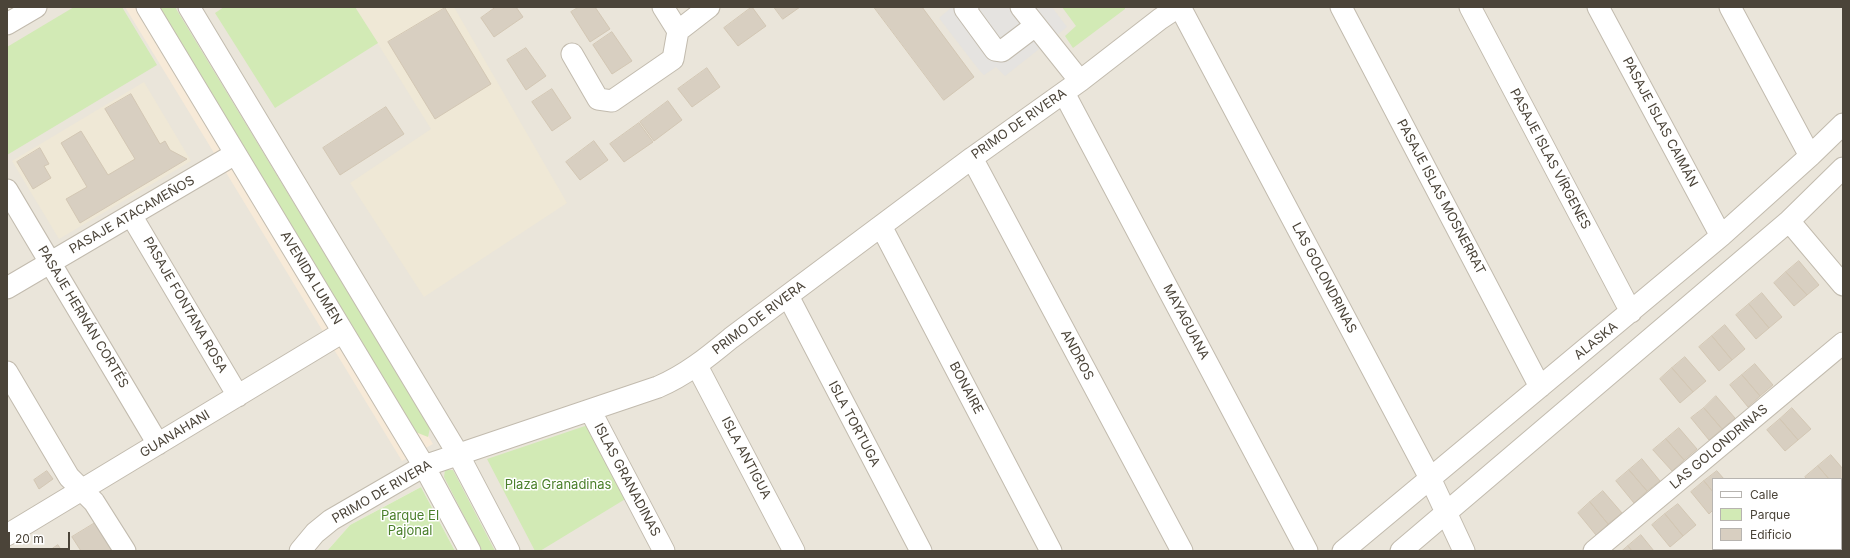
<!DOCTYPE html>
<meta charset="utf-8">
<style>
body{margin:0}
#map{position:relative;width:1850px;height:558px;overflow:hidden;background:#f6f3ec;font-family:Inter,sans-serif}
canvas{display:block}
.frame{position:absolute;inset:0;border:8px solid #4b4439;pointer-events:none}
.legend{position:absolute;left:1712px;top:478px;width:130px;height:72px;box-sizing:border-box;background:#fff;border:1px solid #b7b4b0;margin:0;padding:5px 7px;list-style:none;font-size:12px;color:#4b4439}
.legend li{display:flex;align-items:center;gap:8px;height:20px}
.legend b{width:20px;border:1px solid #b7b4b0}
.scale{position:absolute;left:8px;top:532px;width:62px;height:18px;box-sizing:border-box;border:2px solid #4b4439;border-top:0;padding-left:5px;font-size:12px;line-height:14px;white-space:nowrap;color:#4b4439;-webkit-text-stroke:3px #fff;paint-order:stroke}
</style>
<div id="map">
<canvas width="1850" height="558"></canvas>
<div class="frame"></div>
<ul class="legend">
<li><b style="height:5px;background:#fff"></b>Calle</li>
<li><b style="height:11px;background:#d2eab5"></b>Parque</li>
<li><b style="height:11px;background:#d8cfc1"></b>Edificio</li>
</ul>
<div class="scale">20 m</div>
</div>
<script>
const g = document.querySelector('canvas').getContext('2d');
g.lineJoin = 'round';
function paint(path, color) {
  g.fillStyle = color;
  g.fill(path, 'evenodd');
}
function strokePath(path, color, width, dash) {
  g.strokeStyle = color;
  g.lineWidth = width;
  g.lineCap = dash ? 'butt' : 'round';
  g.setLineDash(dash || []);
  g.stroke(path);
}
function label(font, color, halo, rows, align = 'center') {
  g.font = font + ' Inter,sans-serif';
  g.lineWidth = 3;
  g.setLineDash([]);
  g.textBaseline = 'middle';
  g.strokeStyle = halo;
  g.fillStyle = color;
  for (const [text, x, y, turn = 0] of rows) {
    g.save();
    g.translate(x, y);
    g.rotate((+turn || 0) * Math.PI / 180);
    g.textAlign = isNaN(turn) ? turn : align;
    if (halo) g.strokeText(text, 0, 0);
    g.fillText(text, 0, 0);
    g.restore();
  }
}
paint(new Path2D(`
 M 7,7 L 1843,7 L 1843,551 L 455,551 L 421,487 L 350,525 L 327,551 L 7,551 ZM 1713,479 L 1841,479 L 1841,549 L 1713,549 Z`), '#eae5da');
paint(new Path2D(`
 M 125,7 L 174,7 L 433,444 L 402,461 Z`), '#f7ead8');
paint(new Path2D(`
 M 355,7 L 454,7 L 567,203 L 424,297 L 350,183 L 431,129 Z
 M 144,82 L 191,161 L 59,239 L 12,161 Z`), '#efe8d6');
paint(new Path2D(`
 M 74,7 L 122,7 L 157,65 L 7,155 L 7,47 Z
 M 157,7 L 175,7 L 430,428 L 428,437 L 413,431 Z
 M 224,7 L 355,7 L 378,43 L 275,108 L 215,13 Z
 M 1062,7 L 1125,7 L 1125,9 L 1073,48 L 1065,36 L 1076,26 Z
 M 588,425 L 627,498 L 540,551 L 535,551 L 487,459 Z
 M 445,470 L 453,470 L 495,551 L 482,551 L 444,477 Z
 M 421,487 L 455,551 L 327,551 L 350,525 Z`), '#d2eab5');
paint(new Path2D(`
 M 952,7 L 1052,7 L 1067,27 L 1005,76 L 996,67 L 984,75 L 979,70 L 939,18 Z`), '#e5e3e0');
const building = new Path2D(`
 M 496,7 L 516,7 L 523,17 L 494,37 L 481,18 Z
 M 579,7 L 595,7 L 610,29 L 590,42 L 571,12 Z
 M 752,7 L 766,26 L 738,46 L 724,28 Z
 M 774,7 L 800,7 L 783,19 Z
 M 874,7 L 922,7 L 974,77 L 944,100 Z
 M 445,8 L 491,84 L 435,119 L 388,42 Z
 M 612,32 L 632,61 L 612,74 L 593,45 Z
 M 526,48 L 546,76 L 526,90 L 507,60 Z
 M 707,68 L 720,87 L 692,107 L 678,89 Z
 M 552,89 L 571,118 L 552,131 L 532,102 Z
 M 131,94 L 160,144 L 165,141 L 170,150 L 187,159 L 80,223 L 66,199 L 87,187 L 61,143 L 81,131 L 108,175 L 135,159 L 105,109 Z
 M 668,101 L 682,120 L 654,141 L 640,122 Z
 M 386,107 L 404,134 L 340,175 L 323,148 Z
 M 639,123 L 653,142 L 624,162 L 610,144 Z
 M 594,141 L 608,160 L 580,180 L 566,162 Z
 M 40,148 L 49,164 L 44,166 L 51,178 L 33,189 L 17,162 Z
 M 1799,261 L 1819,285 L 1807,295 L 1786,272 Z
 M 1786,272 L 1807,295 L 1794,306 L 1774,283 Z
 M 1762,293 L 1782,317 L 1769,328 L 1749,304 Z
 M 1749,304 L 1769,328 L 1756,339 L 1736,315 Z
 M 1725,325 L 1745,349 L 1732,360 L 1712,336 Z
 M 1712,336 L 1732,360 L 1719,371 L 1699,347 Z
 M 1685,357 L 1706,381 L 1693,392 L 1672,368 Z
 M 1755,364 L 1773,385 L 1760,396 L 1742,375 Z
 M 1672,368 L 1693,392 L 1680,403 L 1660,379 Z
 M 1742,375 L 1760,396 L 1748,407 L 1730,385 Z
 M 1716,396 L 1735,418 L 1722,429 L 1704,408 Z
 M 1704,408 L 1722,429 L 1709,440 L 1691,418 Z
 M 1792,408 L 1811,429 L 1798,440 L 1780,419 Z
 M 1780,419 L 1798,440 L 1785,451 L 1767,430 Z
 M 1679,428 L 1697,449 L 1684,460 L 1666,439 Z
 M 1666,439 L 1684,460 L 1672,471 L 1653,450 Z
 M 1831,455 L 1843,469 L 1843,482 L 1841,483 L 1841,479 L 1829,479 L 1818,466 Z
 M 1642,459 L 1660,481 L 1647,491 L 1629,470 Z
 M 1818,466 L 1829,479 L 1807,479 L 1805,477 Z
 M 1629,470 L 1647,491 L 1634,503 L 1616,481 Z
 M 47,471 L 53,479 L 39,489 L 34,480 Z
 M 1717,471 L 1724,479 L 1713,479 L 1713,492 L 1704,481 Z
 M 1704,481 L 1713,492 L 1713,510 L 1709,514 L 1691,492 Z
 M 1603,491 L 1622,513 L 1608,524 L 1590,502 Z
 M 1590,502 L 1608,524 L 1596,535 L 1578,513 Z
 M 1678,504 L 1696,525 L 1683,536 L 1665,514 Z
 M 1665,514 L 1683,536 L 1670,547 L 1652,525 Z
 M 95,523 L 112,551 L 81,551 L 72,537 Z
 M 1641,535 L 1654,551 L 1632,551 L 1628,546 Z
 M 1841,542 L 1843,544 L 1843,551 L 1827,551 L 1825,549 L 1841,549 Z
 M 58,545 L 62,551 L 49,551 Z
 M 1628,546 L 1632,551 L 1622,551 Z
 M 1808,549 L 1825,549 L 1827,551 L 1806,551 Z`);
paint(building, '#d8cfc1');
strokePath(building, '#d3c7b4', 1);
const minor = new Path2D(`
 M 147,7 L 424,466 L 470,551
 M 189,7 L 458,454 L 509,551
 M 663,7 L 678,31
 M 968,7 L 965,9 L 995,50 L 1002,51 L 1035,26
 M 1021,7 L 1080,81
 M 1180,7 L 1430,478 L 1464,551
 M 1341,7 L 1540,387
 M 1470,7 L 1631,312
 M 1598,7 L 1721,236
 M 1730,7 L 1810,156
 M 7,24 L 36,7
 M 572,54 L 598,99 L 612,101 L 673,59 L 678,31 L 709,7
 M 1064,93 L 1307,551
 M 972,158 L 1182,551
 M 7,190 L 158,444
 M 131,215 L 238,396
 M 1789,221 L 1843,285
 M 881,226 L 1051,551
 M 7,288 L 235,154
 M 788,296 L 921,551
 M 697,366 L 794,551
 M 7,372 L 69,477 L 94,502 L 125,551
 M 590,410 L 664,551
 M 1841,498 L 1843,496
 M 7,535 L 343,332
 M 300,551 L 315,533 L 331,520 L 424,466 L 658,387 C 686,375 708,357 731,338 L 972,158 L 1080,81 L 1160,19 L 1178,7
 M 1343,551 L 1721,236 L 1810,156 L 1843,124
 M 1401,551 L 1789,221 L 1843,168
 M 1594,551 L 1843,343
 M 1778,551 L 1780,549`);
strokePath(minor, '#c2bbae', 23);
strokePath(minor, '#fff', 21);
label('13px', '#4b4439', '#fff', [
 ["PASAJE ISLAS CAIMÁN",1660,122,62],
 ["PRIMO DE RIVERA",1019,124,-35],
 ["PASAJE ISLAS VÍRGENES",1550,159,62],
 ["PASAJE ISLAS MOSNERRAT",1441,197,62],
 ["PASAJE ATACAMEÑOS",132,215,-30],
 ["AVENIDA LUMEN",311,278,59],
 ["LAS GOLONDRINAS",1324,278,62],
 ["PASAJE FONTANA ROSA",185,305,60],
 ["PASAJE HERNÁN CORTÉS",83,317,59],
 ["PRIMO DE RIVERA",759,318,-37],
 ["MAYAGUANA",1186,322,62],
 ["ALASKA",1596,341,-39],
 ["ANDROS",1077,355,62],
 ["BONAIRE",966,388,62],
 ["ISLA TORTUGA",854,424,62],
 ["GUANAHANI",175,434,-31],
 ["LAS GOLONDRINAS",1719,447,-40],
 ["ISLA ANTIGUA",746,458,62],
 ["ISLAS GRANADINAS",627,480,62],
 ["PRIMO DE RIVERA",382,492,-30]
]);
label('13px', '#4a7f2a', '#fff', [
 ["Plaza Granadinas",558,485],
 ["Parque El",410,516],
 ["Pajonal",410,531]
]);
</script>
